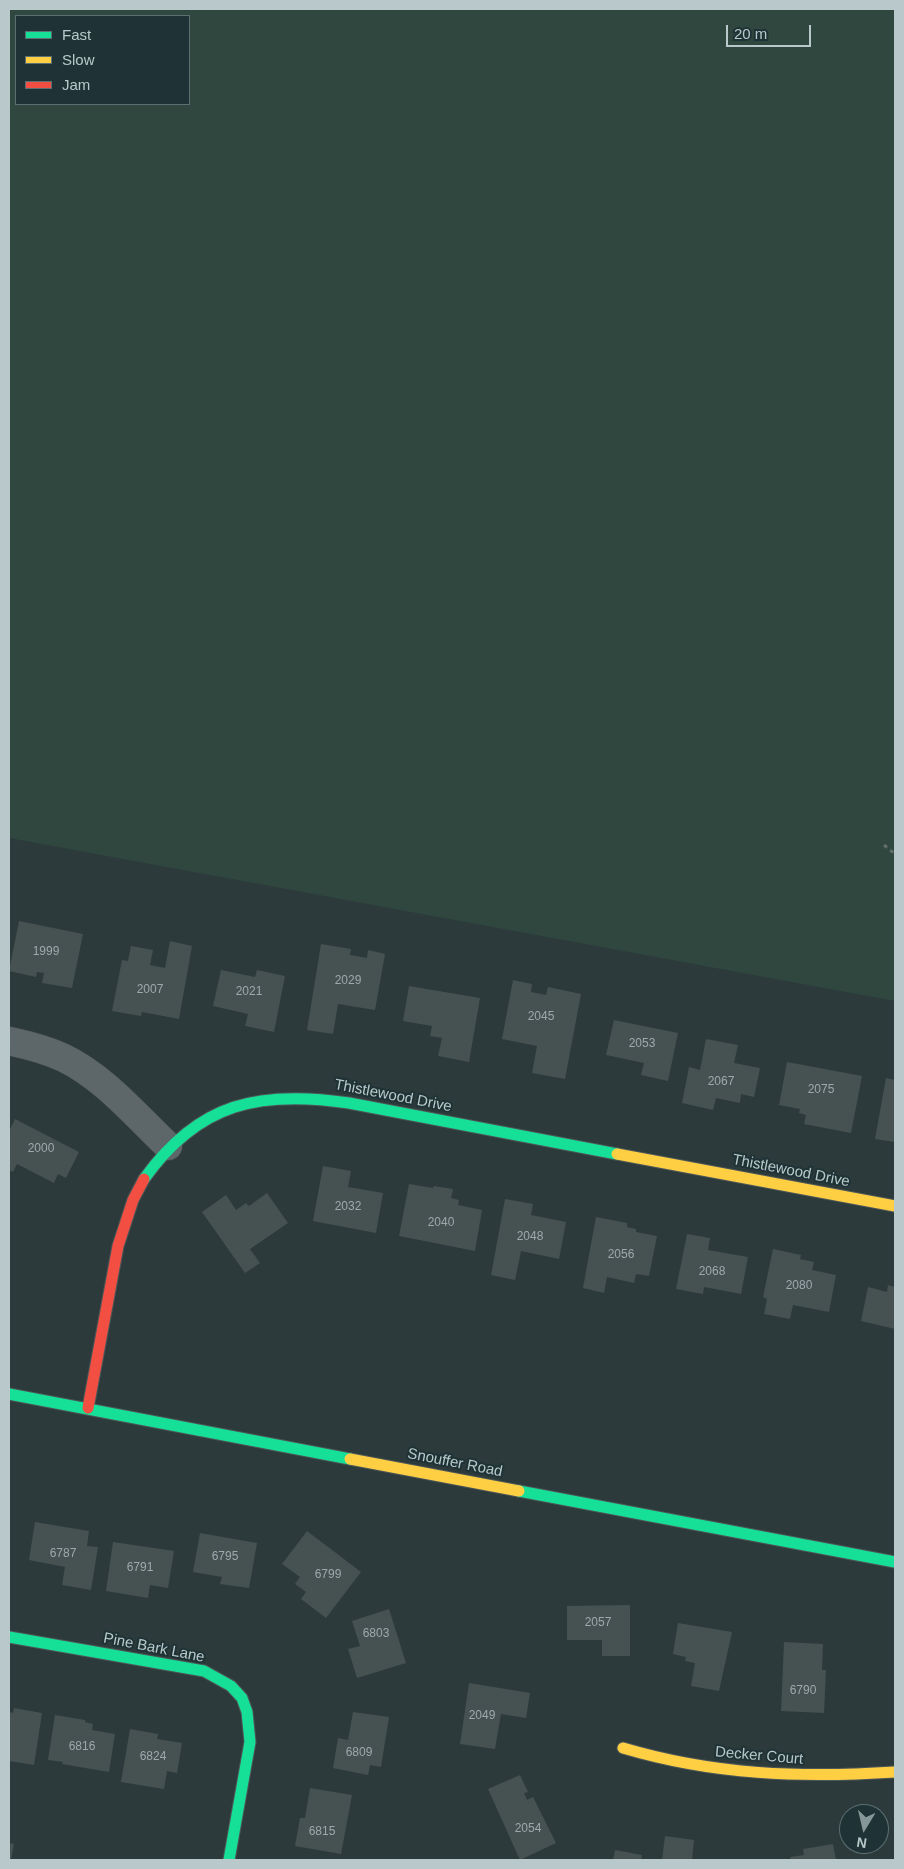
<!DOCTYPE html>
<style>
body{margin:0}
#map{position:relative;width:904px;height:1869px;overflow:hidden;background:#2d3a3b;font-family:Arial,sans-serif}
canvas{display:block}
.frame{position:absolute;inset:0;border:10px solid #b8c8cb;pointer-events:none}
.legend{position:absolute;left:15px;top:15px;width:175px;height:90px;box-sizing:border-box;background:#1f3336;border:1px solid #5c6f72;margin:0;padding:6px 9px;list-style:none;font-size:15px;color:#b8c8cb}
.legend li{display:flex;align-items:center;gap:10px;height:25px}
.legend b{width:25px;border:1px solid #5c6f72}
.north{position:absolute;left:839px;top:1804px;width:50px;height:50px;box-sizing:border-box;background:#1f3336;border:1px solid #5c6f72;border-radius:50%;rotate:189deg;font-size:14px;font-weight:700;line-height:20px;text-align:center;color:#b8c8cb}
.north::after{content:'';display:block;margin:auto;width:18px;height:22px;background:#879699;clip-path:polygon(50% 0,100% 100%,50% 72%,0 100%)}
.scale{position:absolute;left:726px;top:25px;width:85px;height:22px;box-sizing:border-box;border:2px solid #b8c8cb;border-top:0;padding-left:6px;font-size:15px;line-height:18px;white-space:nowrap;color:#b8c8cb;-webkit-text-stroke:4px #1f3336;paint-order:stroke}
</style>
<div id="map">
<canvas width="904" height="1869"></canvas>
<div class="frame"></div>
<ul class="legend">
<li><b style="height:6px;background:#16e098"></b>Fast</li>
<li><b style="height:6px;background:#ffcf43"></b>Slow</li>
<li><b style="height:6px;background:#f24e42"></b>Jam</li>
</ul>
<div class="north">N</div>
<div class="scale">20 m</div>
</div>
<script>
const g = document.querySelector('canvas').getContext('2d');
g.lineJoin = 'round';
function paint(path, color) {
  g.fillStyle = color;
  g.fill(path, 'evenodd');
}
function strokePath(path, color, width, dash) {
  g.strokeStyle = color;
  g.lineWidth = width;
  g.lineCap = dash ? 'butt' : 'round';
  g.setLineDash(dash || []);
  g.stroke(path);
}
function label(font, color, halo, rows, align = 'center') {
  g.font = font + ' Arial,sans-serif';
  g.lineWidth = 4;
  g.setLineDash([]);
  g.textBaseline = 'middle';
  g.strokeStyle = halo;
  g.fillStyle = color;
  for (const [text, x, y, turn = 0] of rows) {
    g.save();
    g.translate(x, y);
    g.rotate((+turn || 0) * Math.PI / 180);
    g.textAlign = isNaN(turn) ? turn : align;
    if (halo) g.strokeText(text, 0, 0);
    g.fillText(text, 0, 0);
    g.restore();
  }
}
paint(new Path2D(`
 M 9,9 L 895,9 L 895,1001 L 9,838 ZM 16,16 L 189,16 L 189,104 L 16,104 Z`), '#2f473e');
paint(new Path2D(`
 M 19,921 L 83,934 L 72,988 L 42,983 L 44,973 L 37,972 L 36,977 L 9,971 Z
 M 170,941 L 192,946 L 179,1019 L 142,1012 L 141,1016 L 112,1011 L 122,960 L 128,961 L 131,946 L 153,950 L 150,965 L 165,968 Z
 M 321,944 L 351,949 L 350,955 L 367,958 L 368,950 L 385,954 L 375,1010 L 338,1004 L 333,1034 L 307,1030 Z
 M 221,970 L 255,977 L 257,970 L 285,976 L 274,1032 L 245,1026 L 248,1014 L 213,1006 Z
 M 513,980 L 532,984 L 531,992 L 546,995 L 548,987 L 581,994 L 565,1079 L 532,1073 L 537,1046 L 502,1039 Z
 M 409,986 L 480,998 L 469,1062 L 438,1056 L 442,1038 L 430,1036 L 432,1026 L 403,1021 Z
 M 614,1020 L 678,1033 L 668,1081 L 641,1075 L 644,1063 L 606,1055 Z
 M 706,1039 L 738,1045 L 734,1063 L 760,1068 L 754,1097 L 741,1094 L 740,1103 L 716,1098 L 713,1110 L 682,1103 L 689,1067 L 700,1070 Z
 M 787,1062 L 862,1076 L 851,1133 L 804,1124 L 806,1115 L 799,1113 L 800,1109 L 779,1105 Z
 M 886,1078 L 895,1080 L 895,1142 L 875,1139 Z
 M 15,1119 L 79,1152 L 66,1178 L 58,1174 L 54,1183 L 17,1164 L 13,1172 L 9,1170 L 9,1131 Z
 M 323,1166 L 351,1171 L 348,1187 L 383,1193 L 376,1233 L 313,1221 Z
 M 409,1184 L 433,1188 L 434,1186 L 453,1189 L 451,1198 L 459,1200 L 458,1205 L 482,1210 L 475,1251 L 399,1236 Z
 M 267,1193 L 288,1223 L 250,1249 L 260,1263 L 245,1273 L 202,1212 L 226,1195 L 236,1210 L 246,1203 L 249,1206 Z
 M 505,1199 L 533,1204 L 531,1215 L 566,1222 L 559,1259 L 521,1251 L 515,1280 L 491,1275 Z
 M 596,1217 L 627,1223 L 627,1227 L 636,1229 L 636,1232 L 657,1236 L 649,1276 L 636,1274 L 634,1283 L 607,1277 L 604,1293 L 583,1288 Z
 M 687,1234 L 710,1238 L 708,1250 L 748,1257 L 741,1294 L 704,1287 L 703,1294 L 676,1289 Z
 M 773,1249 L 801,1255 L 800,1259 L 814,1262 L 812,1270 L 836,1275 L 829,1312 L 793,1305 L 790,1319 L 764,1314 L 767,1299 L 763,1297 Z
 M 888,1285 L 895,1287 L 895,1329 L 861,1321 L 868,1287 L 887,1292 Z
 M 35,1522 L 89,1531 L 87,1546 L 98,1547 L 91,1590 L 62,1585 L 65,1567 L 29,1560 Z
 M 307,1531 L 361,1572 L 326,1618 L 301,1599 L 306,1592 L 295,1584 L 300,1577 L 282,1564 Z
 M 200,1533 L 257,1543 L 249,1588 L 220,1584 L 222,1577 L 193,1572 Z
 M 113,1542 L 174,1551 L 168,1588 L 150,1585 L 148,1598 L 106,1591 Z
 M 630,1605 L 630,1656 L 602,1656 L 602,1640 L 567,1640 L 567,1606 Z
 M 389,1609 L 406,1663 L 357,1678 L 348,1649 L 360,1646 L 352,1621 Z
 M 678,1623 L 732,1632 L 719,1691 L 691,1686 L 695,1663 L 685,1661 L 686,1657 L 673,1654 Z
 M 784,1642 L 823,1644 L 822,1670 L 826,1670 L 824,1713 L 781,1711 Z
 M 469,1683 L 530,1693 L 526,1718 L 501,1714 L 495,1749 L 460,1744 Z
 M 14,1708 L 42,1713 L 34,1765 L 9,1761 L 9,1712 L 13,1713 Z
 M 353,1712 L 389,1717 L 381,1767 L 370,1765 L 368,1775 L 333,1768 L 338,1738 L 348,1740 Z
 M 55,1715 L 85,1720 L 85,1722 L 93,1724 L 92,1730 L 115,1734 L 109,1772 L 62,1764 L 63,1762 L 48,1760 Z
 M 130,1729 L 158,1734 L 157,1739 L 182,1743 L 177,1773 L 167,1771 L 164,1789 L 121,1782 Z
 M 520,1775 L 528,1792 L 524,1793 L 527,1800 L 533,1797 L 556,1843 L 520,1860 L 488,1789 Z
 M 310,1788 L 352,1795 L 341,1854 L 295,1846 L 300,1818 L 305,1818 Z
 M 665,1836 L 694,1840 L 692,1860 L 662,1860 Z
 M 9,1843 L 14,1844 L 11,1860 L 9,1860 Z
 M 833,1844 L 836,1860 L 791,1860 L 790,1857 L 804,1855 L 803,1849 Z
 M 615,1850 L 642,1855 L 641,1860 L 613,1860 Z`), '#465152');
const street = new Path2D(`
 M 9,1041 C 28,1045 47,1050 64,1058 C 105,1078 136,1116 168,1146`);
const fast = new Path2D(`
 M 144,1179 C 199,1102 260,1090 349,1103 L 617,1154
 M 9,1394 L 350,1459
 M 519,1491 L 895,1562
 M 9,1637 L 204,1671 L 231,1686 L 242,1698 L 247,1712 L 250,1742 L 229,1860`);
const slow = new Path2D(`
 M 617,1154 L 895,1206
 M 350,1459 L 519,1491
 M 623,1748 C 714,1775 801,1778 895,1772`);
const jam = new Path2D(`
 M 88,1408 L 118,1246 L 133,1200 L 144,1179`);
strokePath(street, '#4d5758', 29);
strokePath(fast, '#4d5758', 13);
strokePath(slow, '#4d5758', 13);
strokePath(jam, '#4d5758', 13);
strokePath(new Path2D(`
 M 884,845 L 895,854`), '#626c6c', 3, [4, 4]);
strokePath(street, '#5d6769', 28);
strokePath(fast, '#16e098', 11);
strokePath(slow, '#ffcf43', 11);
strokePath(jam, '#f24e42', 11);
label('12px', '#9caaad', null, [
 ["1999",46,952],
 ["2029",348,981],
 ["2007",150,990],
 ["2021",249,992],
 ["2045",541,1017],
 ["2053",642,1044],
 ["2067",721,1082],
 ["2075",821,1090],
 ["2000",41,1149],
 ["2032",348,1207],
 ["2040",441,1223],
 ["2048",530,1237],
 ["2056",621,1255],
 ["2068",712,1272],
 ["2080",799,1286],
 ["6787",63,1554],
 ["6795",225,1557],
 ["6791",140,1568],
 ["6799",328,1575],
 ["2057",598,1623],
 ["6803",376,1634],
 ["6790",803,1691],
 ["2049",482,1716],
 ["6816",82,1747],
 ["6809",359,1753],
 ["6824",153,1757],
 ["2054",528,1829],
 ["6815",322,1832]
]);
label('15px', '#b8c8cb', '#1f3336', [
 ["Thistlewood Drive",393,1096,11],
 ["Thistlewood Drive",791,1171,11],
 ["Snouffer Road",455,1463,11],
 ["Pine Bark Lane",154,1648,11],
 ["Decker Court",759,1756,5]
]);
</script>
